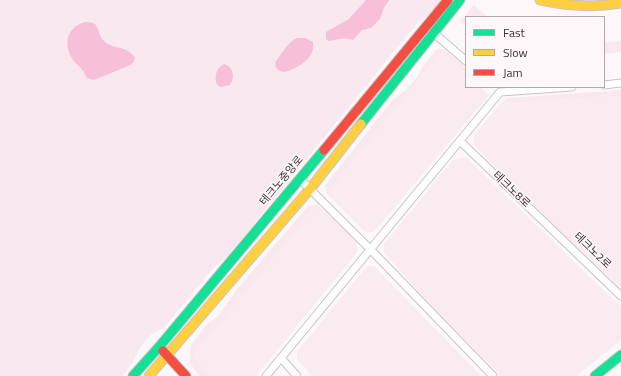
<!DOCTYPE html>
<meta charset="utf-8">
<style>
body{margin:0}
#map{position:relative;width:621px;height:376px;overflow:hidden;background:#fcf8fa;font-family:"Titillium Web",sans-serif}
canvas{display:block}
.legend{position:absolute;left:465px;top:16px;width:140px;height:72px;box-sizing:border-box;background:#fdf7f9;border:1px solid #b0a8ab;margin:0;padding:5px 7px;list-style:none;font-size:12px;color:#3c3135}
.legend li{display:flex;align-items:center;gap:8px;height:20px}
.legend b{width:20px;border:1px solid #b0a8ab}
</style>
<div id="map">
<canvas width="621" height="376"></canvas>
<ul class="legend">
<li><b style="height:5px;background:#16e098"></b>Fast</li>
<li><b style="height:5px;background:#ffcf43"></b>Slow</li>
<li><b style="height:5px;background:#f24e42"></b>Jam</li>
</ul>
</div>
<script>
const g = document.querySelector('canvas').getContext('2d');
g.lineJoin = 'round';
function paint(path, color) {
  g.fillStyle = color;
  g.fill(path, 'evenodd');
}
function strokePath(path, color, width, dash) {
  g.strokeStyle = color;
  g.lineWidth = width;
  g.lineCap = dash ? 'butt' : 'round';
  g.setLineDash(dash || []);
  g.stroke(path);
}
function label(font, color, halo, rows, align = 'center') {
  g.font = font + ' "Titillium Web","Noto Sans KR",sans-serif';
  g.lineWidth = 3.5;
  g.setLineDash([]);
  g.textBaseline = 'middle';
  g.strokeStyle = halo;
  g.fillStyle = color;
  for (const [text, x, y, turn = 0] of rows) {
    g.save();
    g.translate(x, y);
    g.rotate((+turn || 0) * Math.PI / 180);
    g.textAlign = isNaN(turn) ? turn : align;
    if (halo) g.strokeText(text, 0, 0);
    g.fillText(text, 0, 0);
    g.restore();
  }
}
paint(new Path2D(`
 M 439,54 L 444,54 L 466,74 L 466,87 L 480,87 L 489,95 L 374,232 L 365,232 L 327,194 Z
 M 621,96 L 621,288 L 562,233 L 474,145 L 474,135 L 501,103 Z
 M 466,157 L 621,307 L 621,340 L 576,376 L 501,376 L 436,310 L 384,253 L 384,244 L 453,160 Z
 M 318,205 L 345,230 L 356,242 L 358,248 L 356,254 L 256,376 L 210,376 L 195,358 L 196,352 Z
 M 367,266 L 374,266 L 481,376 L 312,376 L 297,359 L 297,352 Z`), '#f9ebf0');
paint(new Path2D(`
 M 0,0 L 441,0 L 432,13 L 417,23 L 227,257 L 215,266 L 163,329 C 140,334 137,363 122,376 L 0,376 Z
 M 474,5 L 488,17 L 466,17 L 466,26 L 460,21 Z
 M 621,41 L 621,52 L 604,54 L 604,42 Z
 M 437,49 L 444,49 L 466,68 L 466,74 L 444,54 L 439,54 L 327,194 L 325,185 L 392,101 L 407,89 L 418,76 L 422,68 Z
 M 621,90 L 621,96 L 501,103 L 508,98 Z
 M 318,205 L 196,352 L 195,358 L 210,376 L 200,376 L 189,363 L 191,345 L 207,324 L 218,316 L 229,301 L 238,288 L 308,206 Z`), '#f9e8ef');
paint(new Path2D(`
 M 366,0 L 389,0 L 384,8 L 380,19 L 371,28 L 362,30 L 353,40 L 344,38 L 329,41 L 326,39 L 326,32 L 349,19 Z
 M 85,22 L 90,22 L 95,24 C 99,29 99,37 104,41 C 113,50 128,45 135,58 L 133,63 L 128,66 L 94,80 L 87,78 C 85,75 83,70 80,67 C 78,65 75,63 73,60 C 63,44 66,28 85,22 Z
 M 297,38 L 305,38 L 313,42 C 315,55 306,62 295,68 C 292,69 287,72 283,72 C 278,71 273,66 276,61 C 277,59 279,58 280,56 C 285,48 289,42 297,38 Z
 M 224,64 C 234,67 235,77 230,85 L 221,87 L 217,85 C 214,77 216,68 224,64 Z`), '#f7bfd8');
const street = new Path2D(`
 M 434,33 L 466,61
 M 604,85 L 621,83
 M 460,141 L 621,296
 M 300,179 L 370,249 L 493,376
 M 281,358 L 297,376
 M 266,376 L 500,92 L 572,87`);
const fast = new Path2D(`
 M 361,124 L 460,0
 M 133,376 L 159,347 L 324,150
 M 595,376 L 621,355`);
const slow = new Path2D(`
 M 540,0 C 567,6 593,8 621,3
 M 149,376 L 310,189 L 361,124`);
const jam = new Path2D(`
 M 324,150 L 448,0
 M 163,351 L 186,376`);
strokePath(street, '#c9c3c6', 9);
strokePath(fast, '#c9c3c6', 11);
strokePath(slow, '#c9c3c6', 11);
strokePath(jam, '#c9c3c6', 11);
strokePath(street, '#fffefe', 7);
strokePath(fast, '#16e098', 9);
strokePath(slow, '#ffcf43', 9);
strokePath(jam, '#f24e42', 9);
label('11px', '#3c3135', '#fdf7f9', [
 ["테크노중앙로",282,181,-50],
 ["테크노8로",511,190,44],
 ["테크노2로",592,251,44]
]);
</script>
